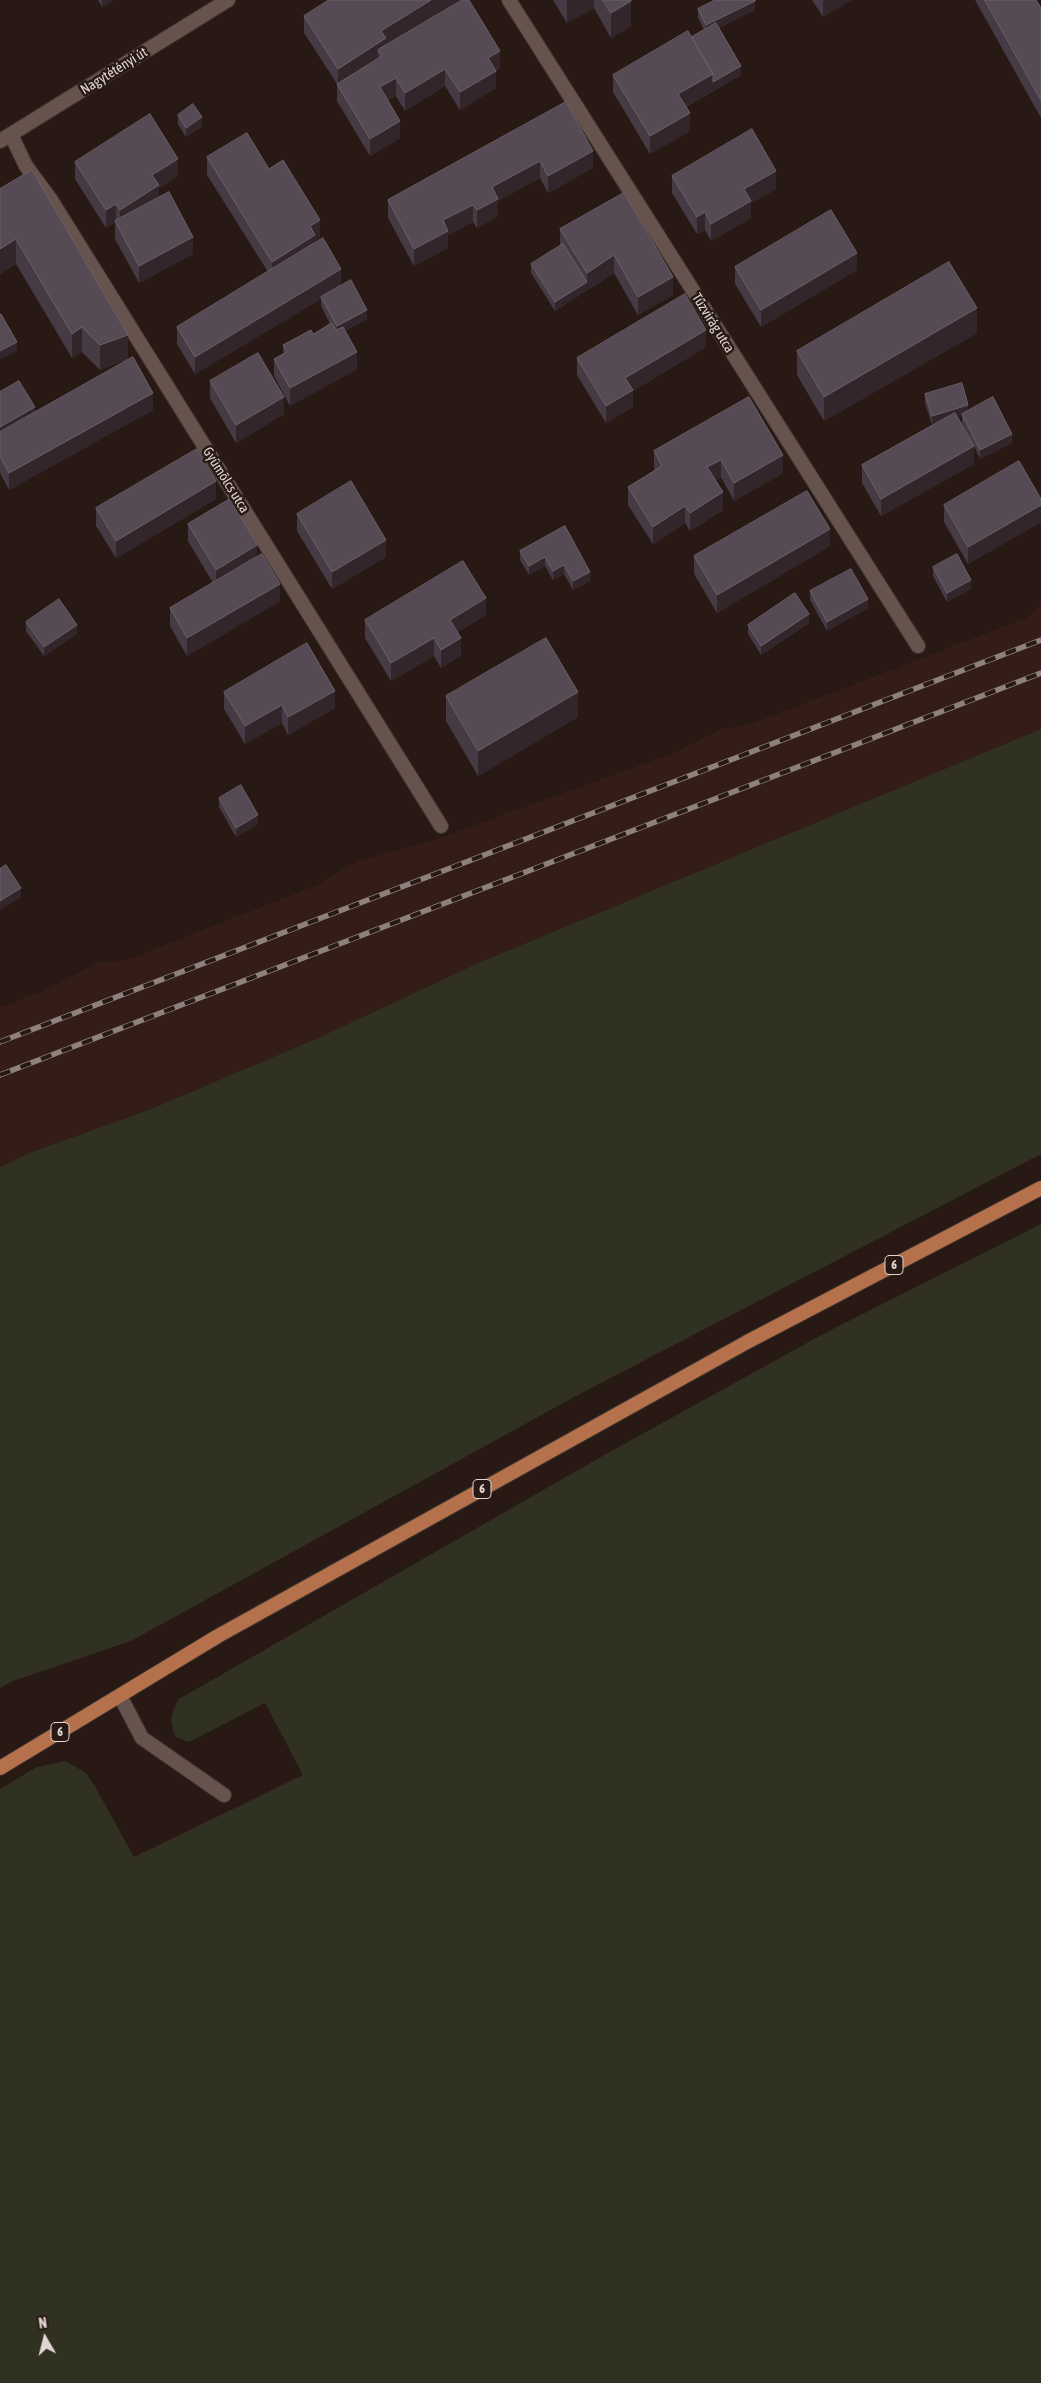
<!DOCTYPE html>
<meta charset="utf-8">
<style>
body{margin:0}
#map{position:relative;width:1041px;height:2383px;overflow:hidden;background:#281914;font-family:"Asap Condensed",sans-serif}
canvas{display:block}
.north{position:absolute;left:20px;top:2313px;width:50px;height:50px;-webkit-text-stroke:4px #281914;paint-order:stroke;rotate:352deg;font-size:14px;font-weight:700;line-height:20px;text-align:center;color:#e1d6d2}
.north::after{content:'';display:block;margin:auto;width:18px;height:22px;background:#e1d6d2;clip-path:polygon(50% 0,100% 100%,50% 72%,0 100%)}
</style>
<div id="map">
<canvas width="1041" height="2383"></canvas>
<div class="north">N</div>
</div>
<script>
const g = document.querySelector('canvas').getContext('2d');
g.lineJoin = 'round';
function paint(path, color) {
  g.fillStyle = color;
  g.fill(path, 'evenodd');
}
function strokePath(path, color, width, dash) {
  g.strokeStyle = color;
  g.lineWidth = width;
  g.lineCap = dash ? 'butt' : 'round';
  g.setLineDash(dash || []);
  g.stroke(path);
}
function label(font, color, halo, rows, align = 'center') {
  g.font = font + ' "Asap Condensed",sans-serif';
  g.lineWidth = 5;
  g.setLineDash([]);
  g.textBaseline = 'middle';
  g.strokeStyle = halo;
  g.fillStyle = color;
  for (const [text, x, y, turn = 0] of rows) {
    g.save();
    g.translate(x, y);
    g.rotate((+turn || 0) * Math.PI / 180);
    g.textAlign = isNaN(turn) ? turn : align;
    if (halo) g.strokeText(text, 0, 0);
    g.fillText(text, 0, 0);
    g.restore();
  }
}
paint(new Path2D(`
 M 1041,605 L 1041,729 L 478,963 L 318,1038 L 151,1109 L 29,1153 L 0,1167 L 0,1007 L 43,991 L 99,962 L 127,960 L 317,885 L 357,861 L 428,842 L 679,751 L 720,729 L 751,724 L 1026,618 Z`), '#331d16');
paint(new Path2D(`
 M 1041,729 L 1041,1154 L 576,1396 L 131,1641 L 13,1681 L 0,1688 L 0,1167 L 29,1153 L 151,1109 L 318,1038 L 478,963 Z
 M 1041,1224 L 1041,2383 L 0,2383 L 0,1789 L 37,1767 L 65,1761 L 86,1773 L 96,1788 L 134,1857 L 303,1775 L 265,1703 L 189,1742 L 176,1737 C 169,1722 170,1713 179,1699 L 606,1454 L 825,1333 Z`), '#303120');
const service = new Path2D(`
 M 120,1696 L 142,1738 L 224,1795`);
const minor = new Path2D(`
 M 509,0 L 918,646
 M 11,135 L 26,166 L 51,200 L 441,826`);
const secondary = new Path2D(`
 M 0,141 L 228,0`);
const primary = new Path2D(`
 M 0,1768 L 218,1636 L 747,1342 L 1041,1188`);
strokePath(service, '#3e3330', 16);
strokePath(minor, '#3e3330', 16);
strokePath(secondary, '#3e3330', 16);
strokePath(primary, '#3e3330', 16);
strokePath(service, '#66534d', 14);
strokePath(minor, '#66534d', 14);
strokePath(secondary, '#66534d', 14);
strokePath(primary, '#b5704c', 14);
const rail = new Path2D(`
 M 0,1042 L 1041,640
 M 0,1075 L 1041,673`);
strokePath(rail, '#8e817d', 5.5);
strokePath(rail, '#281914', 4, [11]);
paint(new Path2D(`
 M 98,0 L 114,0 L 102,7 Z
 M 553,0 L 631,0 L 631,26 L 611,38 L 594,8 L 567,23 Z
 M 812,0 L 851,0 L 823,17 Z
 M 975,0 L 1036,0 L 1041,8 L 1041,118 Z
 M 698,9 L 755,10 L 719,28 L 741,75 L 686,107 L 690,131 L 650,154 L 613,92 L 613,75 L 692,37 L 704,30 L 698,18 Z
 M 304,16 L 386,45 L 500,68 L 496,71 L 496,88 L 460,110 L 445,86 L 405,111 L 396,96 L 388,100 L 400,138 L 370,156 L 337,101 L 337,84 L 304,33 Z
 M 566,102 L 593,168 L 548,193 L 540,178 L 498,201 L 498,216 L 477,228 L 473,222 L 448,235 L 448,248 L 414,266 L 388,218 L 388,200 Z
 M 178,115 L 202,126 L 186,137 L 178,124 Z
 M 207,157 L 269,169 L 320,237 L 315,240 L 315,243 L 341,285 L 367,319 L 345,331 L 357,369 L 290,406 L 274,376 L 274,359 L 283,354 L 283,345 L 313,334 L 330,324 L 321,306 L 321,299 L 195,374 L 177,344 L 177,327 L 268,272 L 207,175 Z
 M 75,162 L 178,176 L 159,188 L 159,198 L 193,254 L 139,283 L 115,239 L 115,222 L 106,228 L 75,179 Z
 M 672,176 L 776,189 L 751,203 L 751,218 L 711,241 L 705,230 L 697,234 L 672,193 Z
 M 0,189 L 128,359 L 100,370 L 82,352 L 72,358 L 16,264 L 0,274 Z
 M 624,193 L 673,295 L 638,315 L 614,273 L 555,311 L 531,273 L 531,264 L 560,246 L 560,229 Z
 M 735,267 L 857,270 L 761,327 L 735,284 Z
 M 977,333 L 824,421 L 797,375 L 797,351 Z
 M 706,347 L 633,391 L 633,407 L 606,423 L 577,375 L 577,358 Z
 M 210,381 L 284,414 L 236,443 L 210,398 Z
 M 0,392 L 35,412 L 153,410 L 9,490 L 0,473 Z
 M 925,394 L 968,411 L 1012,443 L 980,459 L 974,446 L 974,464 L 881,516 L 862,483 L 862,465 L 936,423 L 932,425 L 925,403 ZM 962,416 L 962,423 L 973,445 L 958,417 Z
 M 749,397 L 783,473 L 734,501 L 721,477 L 715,480 L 723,510 L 690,531 L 685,523 L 653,544 L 628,505 L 628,487 L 655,471 L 654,468 L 654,451 Z
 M 216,499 L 116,558 L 96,526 L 96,508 Z
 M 1041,499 L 1041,522 L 968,564 L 944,522 L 944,505 Z
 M 297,514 L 386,557 L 332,589 L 297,531 Z
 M 188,524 L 257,556 L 280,601 L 187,656 L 170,626 L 170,608 L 213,583 L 188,541 Z
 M 565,526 L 590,581 L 573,590 L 564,574 L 553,580 L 545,566 L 529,575 L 520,560 L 520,551 Z
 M 830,546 L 717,613 L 694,574 L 694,556 Z
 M 933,567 L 971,589 L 947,602 L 933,576 Z
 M 810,591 L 868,608 L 827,631 L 810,600 Z
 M 486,615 L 458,632 L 461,655 L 441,668 L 434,656 L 391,681 L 365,638 L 365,620 Z
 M 26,622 L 77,634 L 44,656 L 26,631 Z
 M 809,623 L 761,655 L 748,634 L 748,625 Z
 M 224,692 L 335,708 L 288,735 L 282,723 L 245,744 L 224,709 Z
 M 446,696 L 578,717 L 478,776 L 446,721 Z
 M 219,798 L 258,824 L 236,837 L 219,807 Z`), '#463a45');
paint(new Path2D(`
 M 102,0 L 114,0 L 102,7 Z
 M 431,0 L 459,0 L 378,50 L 378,60 L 338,86 L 338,69 L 381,31 Z
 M 567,0 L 594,0 L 594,8 L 567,23 Z
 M 823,0 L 851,0 L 823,17 Z
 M 631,1 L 631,26 L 611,38 L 611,13 Z
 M 755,1 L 755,10 L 706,34 L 706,25 Z
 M 500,51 L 500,68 L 488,75 L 488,58 Z
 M 741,66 L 741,75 L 678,111 L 678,94 L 713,74 Z
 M 445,69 L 445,86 L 405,111 L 405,93 Z
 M 496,71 L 496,88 L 460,110 L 460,92 Z
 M 396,78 L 396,96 L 380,105 L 380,87 Z
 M 690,113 L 690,131 L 650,154 L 650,136 Z
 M 202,117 L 202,126 L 186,137 L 186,128 Z
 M 400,121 L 400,138 L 370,156 L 370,139 Z
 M 593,151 L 593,168 L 548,193 L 548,176 Z
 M 178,159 L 178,176 L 159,188 L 159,202 L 120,228 L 120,210 L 152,175 Z
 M 540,161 L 540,178 L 498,201 L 498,216 L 477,228 L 477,210 L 492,187 Z
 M 776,171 L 776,189 L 751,203 L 751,218 L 711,241 L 711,224 L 744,189 Z
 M 116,204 L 116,221 L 106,228 L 106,210 Z
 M 473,205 L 473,222 L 448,235 L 448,248 L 414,266 L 414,249 L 443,220 Z
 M 705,212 L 705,230 L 697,234 L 697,217 Z
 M 320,220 L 320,237 L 315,240 L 315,253 L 272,279 L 272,262 L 310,226 Z
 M 193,237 L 193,254 L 139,283 L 139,266 Z
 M 16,239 L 16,264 L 0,274 L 0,249 Z
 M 857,253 L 857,270 L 761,327 L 761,310 Z
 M 614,255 L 614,273 L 555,311 L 555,302 L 587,282 L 587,273 Z
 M 341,269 L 341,286 L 321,297 L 321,299 L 195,374 L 195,357 Z
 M 673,277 L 673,295 L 638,315 L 638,297 Z
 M 977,308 L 977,333 L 824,421 L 824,397 Z
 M 367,310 L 367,319 L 337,335 L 337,326 Z
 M 82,327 L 82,352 L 72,358 L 72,334 Z
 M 706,330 L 706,347 L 633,391 L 633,407 L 606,423 L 606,406 L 625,378 Z
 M 128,335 L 128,359 L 100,370 L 100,345 Z
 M 17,342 L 17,351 L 0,360 L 0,351 Z
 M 357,352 L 357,369 L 290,406 L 290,388 Z
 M 153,393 L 153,410 L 9,490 L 9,473 Z
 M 284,397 L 284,414 L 236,443 L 236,425 Z
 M 968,405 L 968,414 L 962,414 L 962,416 L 932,425 L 932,416 Z
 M 35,407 L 35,425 L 0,445 L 0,427 Z
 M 1012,434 L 1012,443 L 980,459 L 980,450 Z
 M 974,446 L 974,464 L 881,516 L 881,499 Z
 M 783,455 L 783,473 L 734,501 L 734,483 Z
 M 721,460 L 721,477 L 707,484 L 707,467 Z
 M 216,481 L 216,499 L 116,558 L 116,541 Z
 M 723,492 L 723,510 L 690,531 L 690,513 Z
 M 1041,505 L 1041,522 L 968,564 L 968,547 Z
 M 685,506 L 685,523 L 653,544 L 653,527 Z
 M 830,529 L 830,546 L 717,613 L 717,595 Z
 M 386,540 L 386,557 L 332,589 L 332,572 Z
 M 257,545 L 257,562 L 216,587 L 216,570 Z
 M 545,557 L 545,566 L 529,575 L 529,566 Z
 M 564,565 L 564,574 L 553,580 L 553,571 Z
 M 590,572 L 590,581 L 573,590 L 573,581 Z
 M 971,580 L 971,589 L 947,602 L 947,593 Z
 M 280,584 L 280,601 L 187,656 L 187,638 Z
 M 486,598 L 486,615 L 450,637 L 450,620 Z
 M 868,599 L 868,608 L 827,631 L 827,622 Z
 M 809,614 L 809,623 L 761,655 L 761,646 Z
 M 77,625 L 77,634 L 44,656 L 44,647 Z
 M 434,638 L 434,656 L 391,681 L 391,663 Z
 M 461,638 L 461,655 L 441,668 L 441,650 Z
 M 335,691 L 335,708 L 288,735 L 288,717 Z
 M 578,692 L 578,717 L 478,776 L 478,751 Z
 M 282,705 L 282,723 L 245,744 L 245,726 Z
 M 258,815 L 258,824 L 236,837 L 236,828 Z
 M 21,888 L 21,897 L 0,910 L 0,901 Z`), '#33262b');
const building = new Path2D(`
 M 329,0 L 431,0 L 381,31 L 386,38 L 338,69 L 304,16 Z
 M 462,0 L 469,0 L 500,51 L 488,58 L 496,71 L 460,92 L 445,69 L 405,93 L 396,78 L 380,87 L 400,121 L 370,139 L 337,84 L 382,56 L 378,50 Z
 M 603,0 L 631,0 L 631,1 L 611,13 Z
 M 715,0 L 755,0 L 755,1 L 706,25 L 698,9 Z
 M 985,0 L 1036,0 L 1041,8 L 1041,100 Z
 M 716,23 L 741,66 L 713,82 L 713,74 L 692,37 Z
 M 688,31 L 713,74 L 678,94 L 690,113 L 650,136 L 613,75 Z
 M 566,102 L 593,151 L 548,176 L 540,161 L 492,187 L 498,199 L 477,210 L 473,205 L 443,220 L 448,231 L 414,249 L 388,200 Z
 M 193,104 L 202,117 L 186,128 L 178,115 Z
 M 150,114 L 178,159 L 152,175 L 159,185 L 120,210 L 116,204 L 106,210 L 75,162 Z
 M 752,129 L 776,171 L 744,189 L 751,201 L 711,224 L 705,212 L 697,217 L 672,176 Z
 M 247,133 L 269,169 L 283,160 L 320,220 L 310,226 L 315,235 L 272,262 L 207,157 Z
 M 32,170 L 128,335 L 100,345 L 82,327 L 72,334 L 16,239 L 0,249 L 0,189 Z
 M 169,192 L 193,237 L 139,266 L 115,221 Z
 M 624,193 L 673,277 L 638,297 L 614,255 L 587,273 L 560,229 Z
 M 831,210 L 857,253 L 761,310 L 735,267 Z
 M 323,238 L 341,269 L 195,357 L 177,327 Z
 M 563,244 L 587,282 L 555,302 L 531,264 Z
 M 949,262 L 977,308 L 824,397 L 797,351 Z
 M 351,280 L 367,310 L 337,326 L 321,297 Z
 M 685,294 L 706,330 L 625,378 L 633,390 L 606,406 L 577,358 Z
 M 0,314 L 1,314 L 17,342 L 0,351 Z
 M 332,323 L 336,330 L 343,327 L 357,352 L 290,388 L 274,359 L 287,352 L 283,345 L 311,330 L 313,334 Z
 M 258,353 L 284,397 L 236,425 L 210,381 Z
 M 133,357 L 153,393 L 9,473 L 0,456 L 0,432 Z
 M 19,381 L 35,407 L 0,427 L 0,392 Z
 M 962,383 L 968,405 L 932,416 L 925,394 Z
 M 749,397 L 783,455 L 734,483 L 721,460 L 707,467 L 723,492 L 690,513 L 685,506 L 653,527 L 628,487 L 662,466 L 654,451 Z
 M 993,397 L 1012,434 L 980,450 L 962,414 Z
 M 955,413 L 974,446 L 881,499 L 862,465 Z
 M 197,449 L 216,481 L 116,541 L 96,508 Z
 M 1019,461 L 1041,499 L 1041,505 L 968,547 L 944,505 Z
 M 351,481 L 386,540 L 332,572 L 297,514 Z
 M 807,491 L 830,529 L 717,595 L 694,556 Z
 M 230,499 L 257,545 L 216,570 L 188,524 Z
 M 565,526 L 590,572 L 573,581 L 564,565 L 553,571 L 545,557 L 529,566 L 520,551 Z
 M 262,554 L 280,584 L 187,638 L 170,608 Z
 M 957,554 L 971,580 L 947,593 L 933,567 Z
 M 463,561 L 486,598 L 450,620 L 461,638 L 441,650 L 434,638 L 391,663 L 365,620 Z
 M 851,569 L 868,599 L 827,622 L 810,591 Z
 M 795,593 L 809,614 L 761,646 L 748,625 Z
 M 59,599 L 77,625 L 44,647 L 26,622 Z
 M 546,638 L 578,692 L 478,751 L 446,696 Z
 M 307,643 L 335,691 L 288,717 L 282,705 L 245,726 L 224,692 Z
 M 241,785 L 258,815 L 236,828 L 219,798 Z
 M 6,865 L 21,888 L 0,901 L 0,869 Z`);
paint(building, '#564b54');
strokePath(building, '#6c6068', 1);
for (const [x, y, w] of [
 [894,1265,18],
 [482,1489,18],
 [60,1732,18]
]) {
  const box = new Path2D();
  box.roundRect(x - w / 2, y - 9.5, w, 19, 4);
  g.fillStyle = '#281914';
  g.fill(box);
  strokePath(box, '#e1d6d2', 1);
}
label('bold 12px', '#e1d6d2', null, [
 ["6",894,1265],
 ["6",482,1489],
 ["6",60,1732]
]);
label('14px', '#e1d6d2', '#281914', [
 ["Nagytétényi út",114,71,-32],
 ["Tűzvirág utca",713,323,58],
 ["Gyümölcs utca",226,480,58]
]);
</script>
